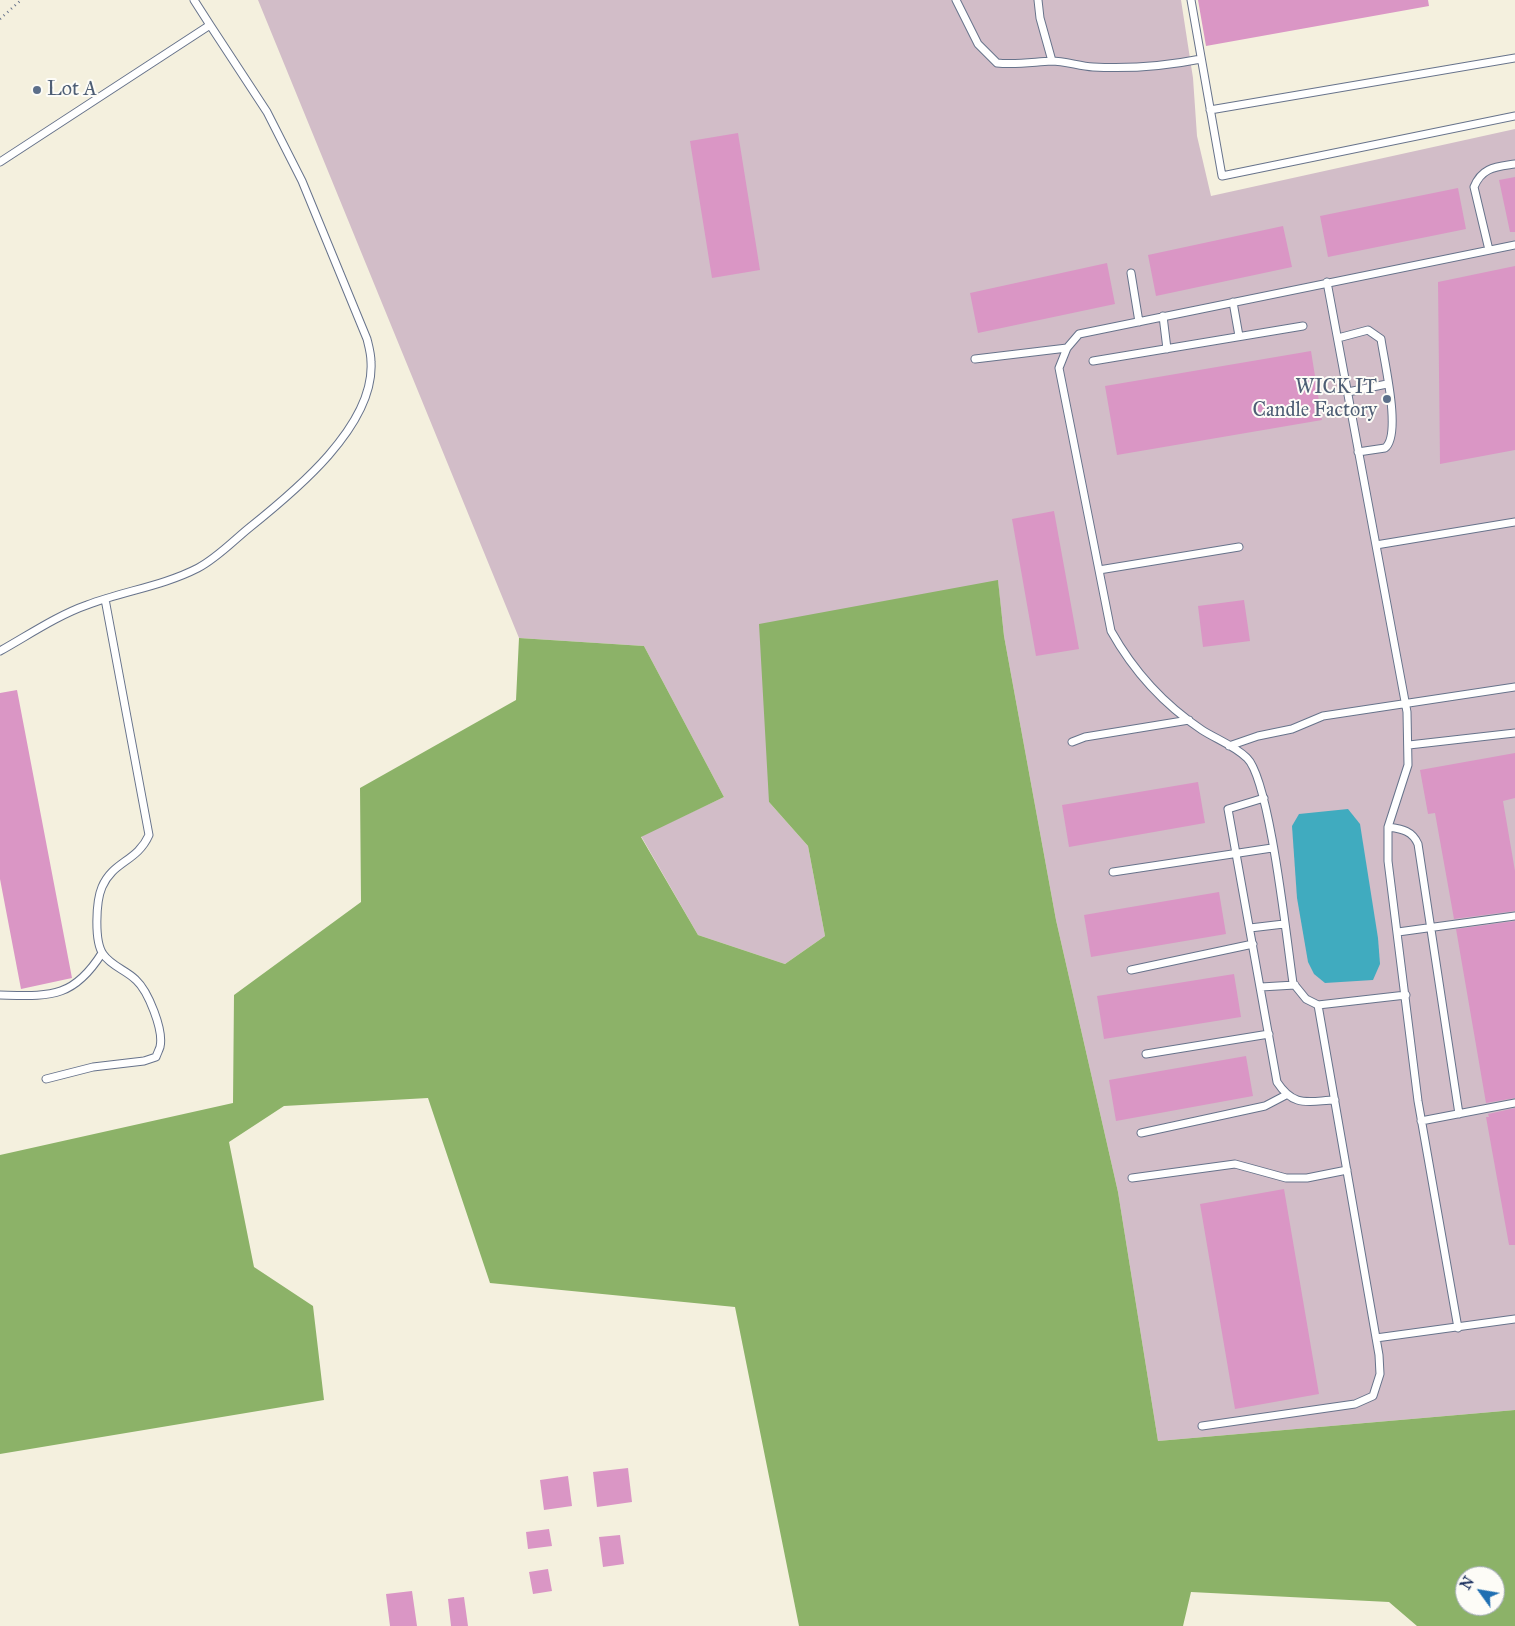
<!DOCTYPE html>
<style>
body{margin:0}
#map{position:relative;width:1515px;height:1626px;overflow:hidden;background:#f4f0de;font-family:"IM FELL Great Primer",serif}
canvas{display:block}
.north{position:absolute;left:1455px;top:1566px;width:50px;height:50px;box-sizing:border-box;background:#fdfcf7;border:1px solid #a3aaba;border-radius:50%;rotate:302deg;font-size:14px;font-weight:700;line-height:20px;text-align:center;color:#1b2f5e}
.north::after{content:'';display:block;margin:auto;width:18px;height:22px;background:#1f6fb2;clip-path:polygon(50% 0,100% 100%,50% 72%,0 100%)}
</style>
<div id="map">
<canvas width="1515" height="1626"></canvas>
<div class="north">N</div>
</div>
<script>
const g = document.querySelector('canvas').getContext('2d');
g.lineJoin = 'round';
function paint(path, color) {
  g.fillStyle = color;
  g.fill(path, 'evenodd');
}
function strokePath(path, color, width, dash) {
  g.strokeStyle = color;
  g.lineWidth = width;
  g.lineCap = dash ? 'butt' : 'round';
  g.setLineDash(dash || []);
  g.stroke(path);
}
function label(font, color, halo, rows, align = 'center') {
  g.font = font + ' "IM FELL Great Primer",serif';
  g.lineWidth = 4;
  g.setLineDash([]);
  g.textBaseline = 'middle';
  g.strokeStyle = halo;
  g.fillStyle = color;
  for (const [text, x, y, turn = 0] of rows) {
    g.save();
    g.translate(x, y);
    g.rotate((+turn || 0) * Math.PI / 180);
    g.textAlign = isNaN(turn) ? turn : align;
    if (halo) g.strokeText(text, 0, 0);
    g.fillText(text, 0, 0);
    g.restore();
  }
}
paint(new Path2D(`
 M 258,0 L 1181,0 L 1193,78 L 1197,136 L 1211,196 L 1515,129 L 1515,1410 L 1158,1441 L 1118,1192 L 1056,920 L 1004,636 L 998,581 L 769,802 L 808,846 L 825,936 L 785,964 L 698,935 L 641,836 L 724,797 L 644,646 L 519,638 Z`), '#d2bdc8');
paint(new Path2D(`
 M 998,580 L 1004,636 L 1056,920 L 1118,1192 L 1158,1441 L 1515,1410 L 1515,1626 L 1417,1626 L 1389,1602 L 1191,1592 L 1183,1626 L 799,1626 L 735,1307 L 490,1283 L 428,1098 L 284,1106 L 229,1142 L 254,1267 L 313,1306 L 324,1400 L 0,1454 L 0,1155 L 233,1103 L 234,995 L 361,902 L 360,788 L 516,700 L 519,638 L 644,646 L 724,797 L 641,837 L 698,935 L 785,964 L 825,936 L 808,846 L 769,802 L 759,624 ZM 1465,1576 L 1495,1576 L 1495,1606 L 1465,1606 Z`), '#8cb268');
paint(new Path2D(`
 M 1348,809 L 1360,824 L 1378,938 L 1380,964 L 1373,980 L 1325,983 L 1314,974 L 1308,962 L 1297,898 L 1292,826 L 1299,814 Z`), '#40abbf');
paint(new Path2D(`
 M 1198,0 L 1428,0 L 1429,6 L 1206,46 Z
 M 738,133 L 760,270 L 712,278 L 690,141 Z
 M 1515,177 L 1515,232 L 1510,232 L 1499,180 Z
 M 1458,188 L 1466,229 L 1328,257 L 1320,216 Z
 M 1283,226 L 1292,267 L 1156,296 L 1148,255 Z
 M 1107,263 L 1115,304 L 978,333 L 970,293 Z
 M 1515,266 L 1515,450 L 1440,464 L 1438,282 Z
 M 1311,351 L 1322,420 L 1117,455 L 1105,386 Z
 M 1054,511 L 1079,649 L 1036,656 L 1012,519 Z
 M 1244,600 L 1250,641 L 1203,647 L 1198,606 Z
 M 17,690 L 72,978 L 21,989 L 0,879 L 0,693 Z
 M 1515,753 L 1515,798 L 1503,801 L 1515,871 L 1515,911 L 1454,919 L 1435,813 L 1428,814 L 1420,770 Z
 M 1198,782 L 1205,823 L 1069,847 L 1062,805 Z
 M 1219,892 L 1226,934 L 1091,957 L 1084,915 Z
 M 1515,921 L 1515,1098 L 1486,1103 L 1456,929 Z
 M 1234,974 L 1241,1017 L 1104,1039 L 1097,996 Z
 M 1246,1056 L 1253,1096 L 1116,1121 L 1109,1080 Z
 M 1515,1108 L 1515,1245 L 1509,1245 L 1486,1117 L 1489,1117 L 1488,1114 Z
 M 1284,1189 L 1319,1394 L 1235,1409 L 1200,1204 Z
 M 628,1468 L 632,1502 L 597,1507 L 593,1472 Z
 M 568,1476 L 572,1506 L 544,1510 L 540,1480 Z
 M 549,1529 L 552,1546 L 528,1549 L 526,1532 Z
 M 620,1535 L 624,1564 L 603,1567 L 599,1537 Z
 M 548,1569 L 552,1591 L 533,1594 L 529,1572 Z
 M 412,1591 L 417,1626 L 390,1626 L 386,1594 Z
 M 464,1597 L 468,1626 L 451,1626 L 448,1599 Z`), '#da96c5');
const lane = new Path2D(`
 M 956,0 L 978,44 L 997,63 C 1016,65 1033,62 1051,61 C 1065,61 1079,66 1093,67 C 1130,69 1166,66 1201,59
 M 1038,0 L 1040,18 L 1052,61
 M 1191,0 L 1222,176 L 1515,116
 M 1210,110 L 1515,58
 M 0,162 L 210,25 L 194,0
 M 1489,250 L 1474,187 C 1482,167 1496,167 1515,164
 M 1131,273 L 1139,322
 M 1327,282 L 1407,712 L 1408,765 L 1388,827 L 1388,861 L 1418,1101 L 1458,1328
 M 1233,302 L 1239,336
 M 1163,316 L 1167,349
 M 1338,338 L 1368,330 L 1381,339 C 1384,361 1402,435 1385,448 L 1358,452
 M 975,359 L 1067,348
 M 1093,361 L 1303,326
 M 1348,392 L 1387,384
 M 1376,545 L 1515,522
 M 1099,570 L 1239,547
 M 0,651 C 27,636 58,615 87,605 C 124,591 163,586 198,568 C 217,558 233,541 249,528 C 294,492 375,426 371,362 C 371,354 369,347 367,339 L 302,181 L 267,112 L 210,25
 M 1072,742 L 1085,737 L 1189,720
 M 1409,745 L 1515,733
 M 1229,746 L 1258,736 L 1292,729 L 1323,716 L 1515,687
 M 1264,798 L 1228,809 L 1277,1082 C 1294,1108 1308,1101 1335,1100
 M 1388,827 C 1401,829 1412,830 1418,844 L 1459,1114
 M 1113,872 L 1272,848
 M 1250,928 L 1284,924
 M 1398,932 L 1515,916
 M 1131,970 L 1253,944
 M 1261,987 L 1295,985
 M 0,995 C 50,996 73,999 102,953
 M 1318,1005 L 1406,995
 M 1146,1054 L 1269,1034
 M 46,1079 L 93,1067 L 144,1061 L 156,1057 C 157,1054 159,1050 160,1047 C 164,1030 148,991 136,980 C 126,970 111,966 103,954 C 94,941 96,901 102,887 C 113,861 137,862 149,835 L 105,599
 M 1421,1121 L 1515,1103
 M 1141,1133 L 1265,1106 L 1286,1095
 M 1132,1178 L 1235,1164 L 1286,1178 L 1307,1178 L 1347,1170
 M 1376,1338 L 1515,1319
 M 1202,1426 L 1355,1404 L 1373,1396 L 1380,1374 L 1379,1355 L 1318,1005 L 1306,999 L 1293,983 C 1287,943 1270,780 1247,758 C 1235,746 1216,739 1202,730 C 1163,704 1134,672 1111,631 L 1059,368 L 1067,348 L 1079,334 L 1515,245`);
strokePath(lane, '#67738b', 9);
strokePath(new Path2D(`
 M 0,19 L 21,0`), '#67738b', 2.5, [1, 4]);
strokePath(lane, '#fff', 7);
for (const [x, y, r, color] of [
 [37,90,5,"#5c6f8a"],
 [1387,399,5,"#5c6f8a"]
]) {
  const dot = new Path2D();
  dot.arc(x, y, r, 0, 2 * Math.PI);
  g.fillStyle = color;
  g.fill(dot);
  strokePath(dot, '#fdfcf7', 2);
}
label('20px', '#4e5e75', '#fdfcf7', [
 ["Lot A",47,90],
 ["WICK IT",1377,388,"right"],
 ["Candle Factory",1377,411,"right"]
], 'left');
</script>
